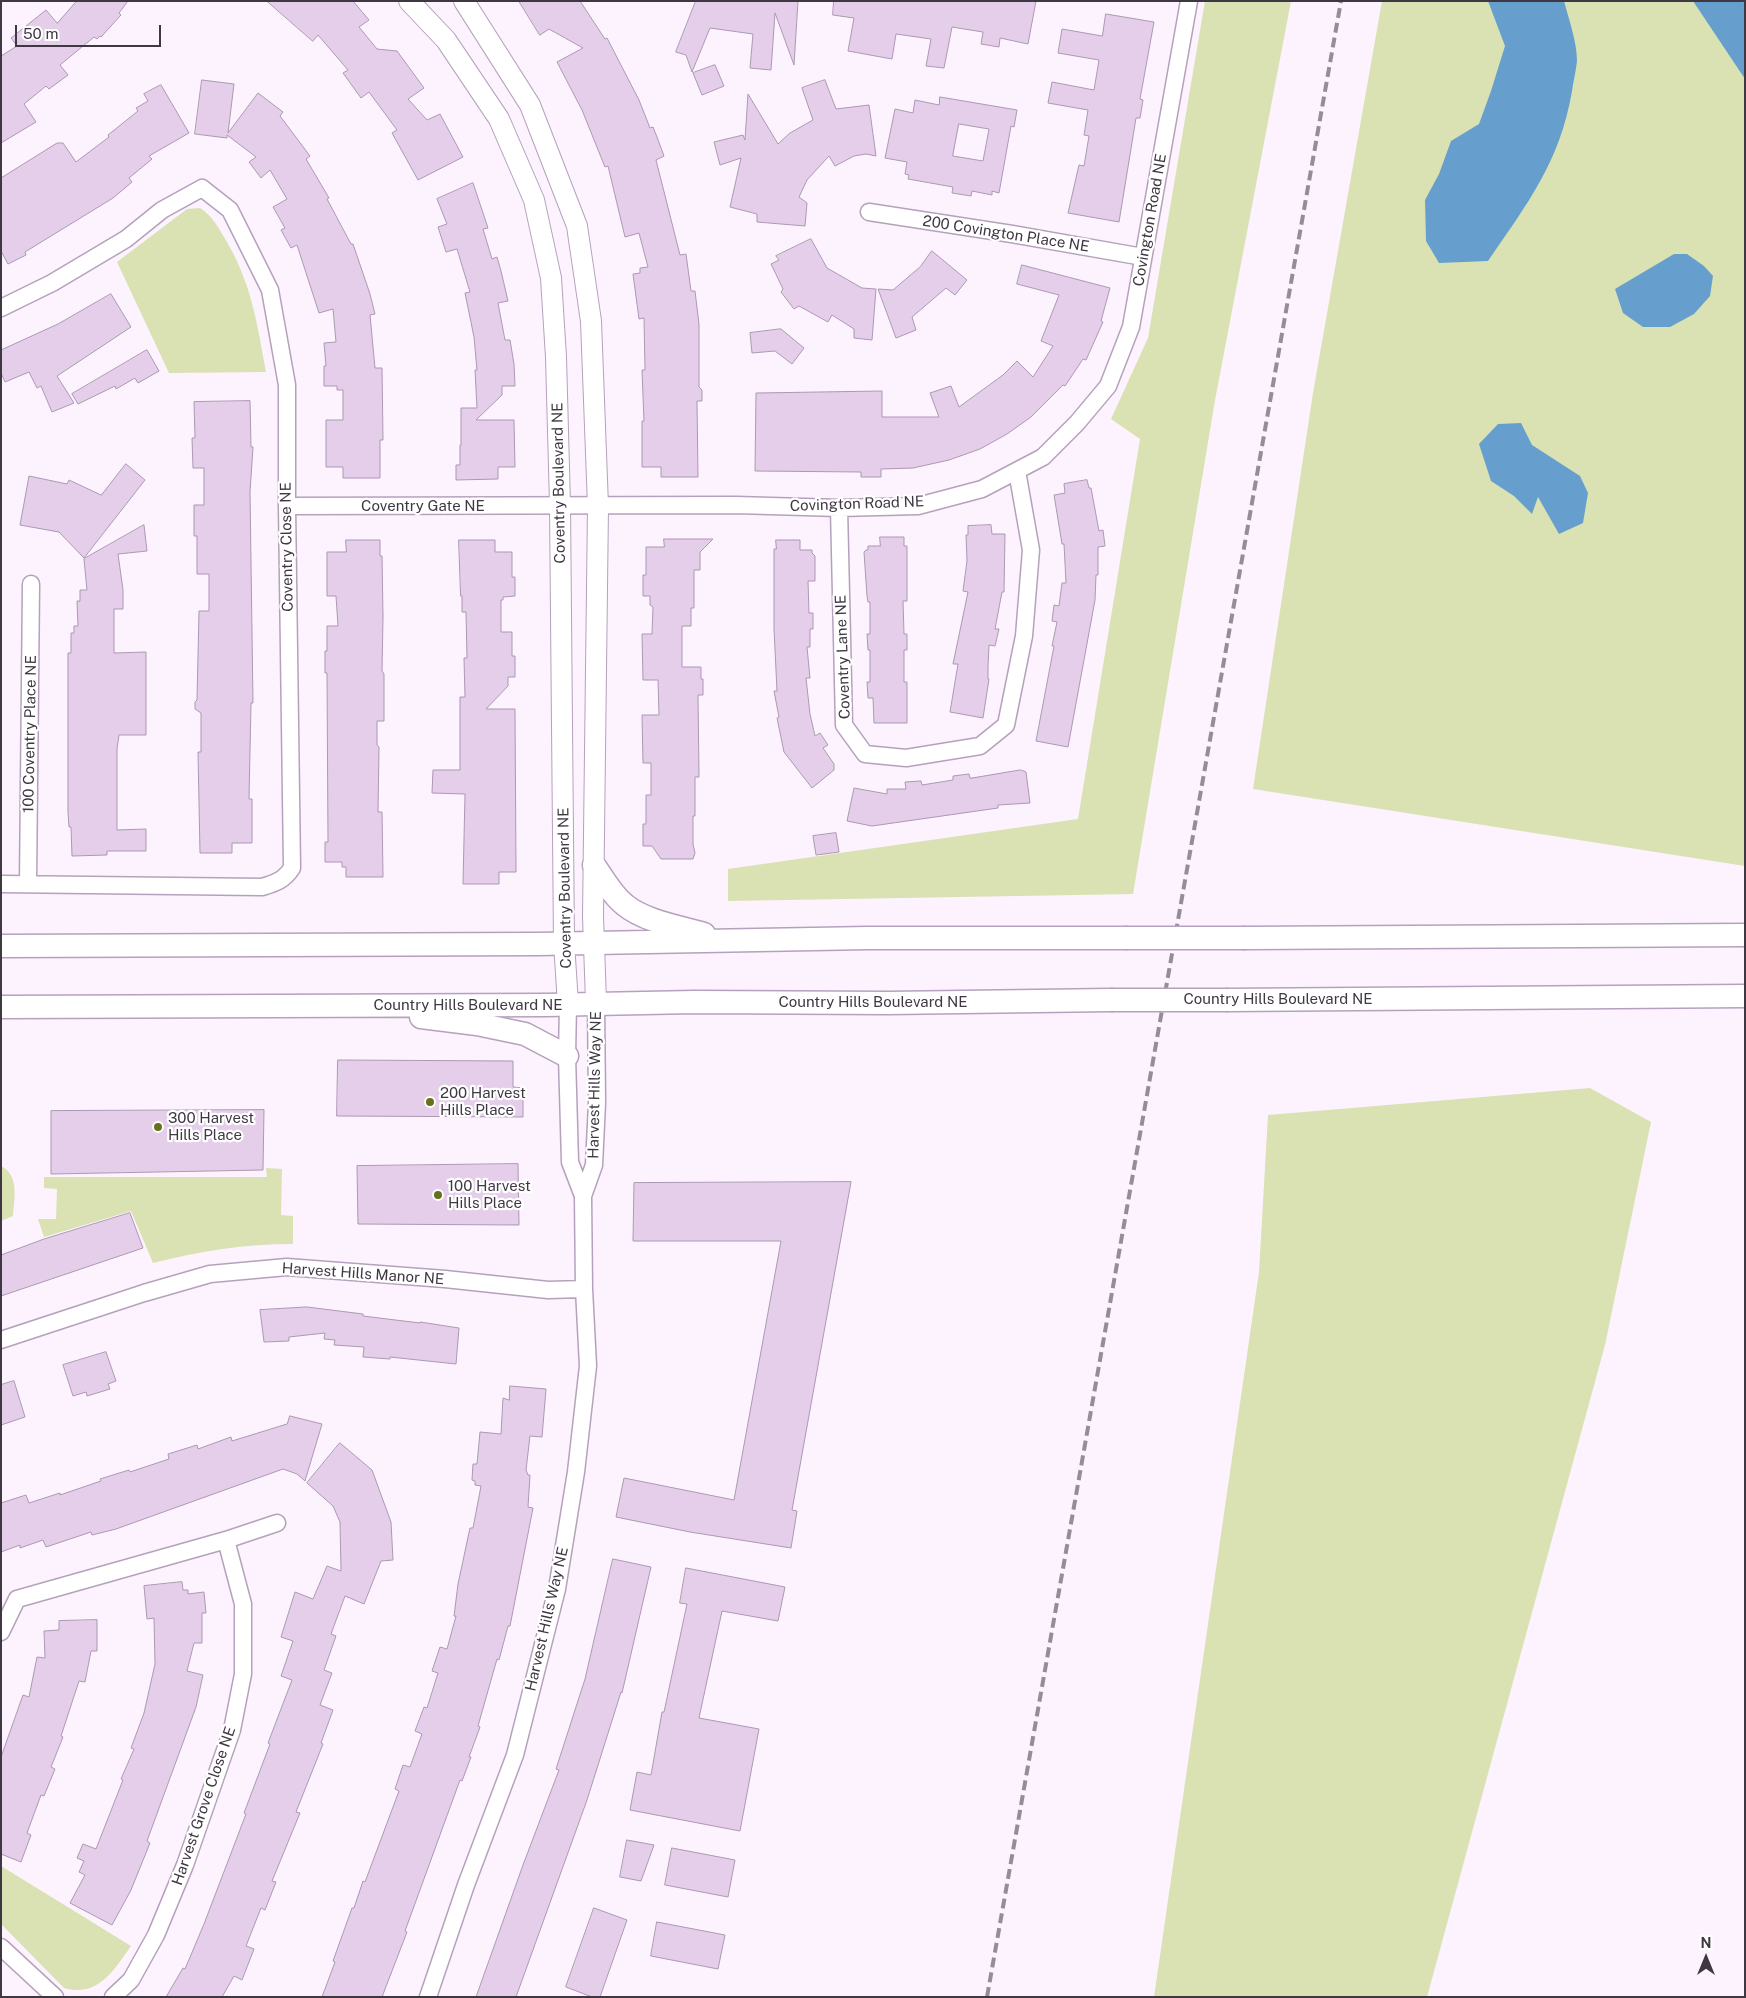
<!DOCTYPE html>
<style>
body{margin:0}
#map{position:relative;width:1746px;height:1998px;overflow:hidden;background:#fcf3fe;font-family:"Public Sans",sans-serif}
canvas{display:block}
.frame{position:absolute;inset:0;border:2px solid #3f3742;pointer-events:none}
.north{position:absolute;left:1681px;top:1933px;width:50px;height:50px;-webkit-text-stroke:4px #fff;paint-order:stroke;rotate:0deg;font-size:14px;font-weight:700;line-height:20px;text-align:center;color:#3f3742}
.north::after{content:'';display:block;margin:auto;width:18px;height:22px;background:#3f3742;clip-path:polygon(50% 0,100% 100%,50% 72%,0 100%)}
.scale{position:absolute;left:15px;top:25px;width:146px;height:22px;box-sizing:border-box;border:2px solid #3f3742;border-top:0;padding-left:6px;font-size:15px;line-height:18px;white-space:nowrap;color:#3f3742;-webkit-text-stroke:4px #fff;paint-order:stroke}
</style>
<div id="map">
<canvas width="1746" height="1998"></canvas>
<div class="frame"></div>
<div class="north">N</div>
<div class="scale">50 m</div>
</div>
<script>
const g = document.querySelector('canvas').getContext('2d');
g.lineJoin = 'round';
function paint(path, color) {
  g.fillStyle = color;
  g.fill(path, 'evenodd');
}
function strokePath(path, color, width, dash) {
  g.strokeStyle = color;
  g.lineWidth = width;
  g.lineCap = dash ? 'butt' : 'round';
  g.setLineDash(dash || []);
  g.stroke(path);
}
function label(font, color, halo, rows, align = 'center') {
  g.font = font + ' "Public Sans",sans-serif';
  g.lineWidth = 4.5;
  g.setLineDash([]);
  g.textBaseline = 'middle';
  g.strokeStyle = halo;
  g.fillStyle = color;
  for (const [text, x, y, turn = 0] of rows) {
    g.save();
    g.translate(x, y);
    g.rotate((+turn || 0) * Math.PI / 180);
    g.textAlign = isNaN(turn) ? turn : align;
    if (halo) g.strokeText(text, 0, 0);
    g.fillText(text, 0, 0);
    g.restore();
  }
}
paint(new Path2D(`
 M 1205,1 L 1291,1 L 1215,400 L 1133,894 L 728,901 L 728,869 L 1078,819 L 1140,439 L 1111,419 L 1148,338 Z
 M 1382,1 L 1745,1 L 1745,866 L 1253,789 L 1313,393 Z
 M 200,208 C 212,216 217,225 224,237 C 251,281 257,322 266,372 L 169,373 L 117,262 L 187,209 Z
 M 1590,1088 L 1651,1122 L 1605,1345 L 1427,1997 L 1154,1997 L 1259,1272 L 1268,1115 Z
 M 1,1166 C 20,1176 14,1199 13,1216 L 1,1221 Z
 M 266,1168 L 282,1169 L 281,1215 L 293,1216 L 293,1244 C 244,1244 200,1251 153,1263 L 131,1211 L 44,1237 L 38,1219 L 56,1219 L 57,1189 L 44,1188 L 44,1177 L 267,1177 Z
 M 1,1866 L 131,1946 C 114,1970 98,1998 64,1988 L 1,1924 Z`), '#dae1b2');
paint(new Path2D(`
 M 1488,1 L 1564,1 C 1569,20 1577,42 1577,61 C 1576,71 1573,82 1572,91 C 1560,162 1527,204 1488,261 L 1439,263 L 1426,241 L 1425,200 L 1439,174 L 1451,141 L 1479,124 L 1491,91 L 1505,46 Z
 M 1693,1 L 1743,1 L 1745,5 L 1745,79 Z
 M 1674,254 L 1687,254 L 1704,266 L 1713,276 L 1710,296 L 1694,314 L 1670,327 L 1643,327 L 1623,313 L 1615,289 Z
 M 1521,423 L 1532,445 L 1580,476 L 1588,493 L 1583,523 L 1559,534 L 1538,497 L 1532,514 L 1514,496 L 1491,481 L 1479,444 L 1498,424 Z`), '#669fce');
const building = new Path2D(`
 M 77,1 L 128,1 L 119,13 L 121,15 L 101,37 L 100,36 L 97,39 L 94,37 L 60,65 L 68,75 L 49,89 L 46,86 L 24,104 L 36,122 L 1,143 L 1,56 L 17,46 L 11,38 L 46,10 L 57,23 Z
 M 267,1 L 353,1 L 369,20 L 359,27 L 377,49 L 397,51 L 424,88 L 408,99 L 427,120 L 440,114 L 463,157 L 418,180 L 392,133 L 397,130 L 369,92 L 361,98 L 343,73 L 348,70 L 318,35 L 313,41 Z
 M 519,1 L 580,1 L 605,39 L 607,38 L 639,100 L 650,128 L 653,127 L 657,137 L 664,156 L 656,160 L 680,255 L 686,254 L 691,291 L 695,291 L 699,324 L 699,387 L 702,390 L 702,401 L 697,401 L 698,477 L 661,477 L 661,467 L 642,467 L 642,421 L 644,421 L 642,370 L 645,370 L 644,318 L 639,319 L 633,274 L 640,273 L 640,268 L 648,267 L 639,233 L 625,237 L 608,166 L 605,167 L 582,110 L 557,62 L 583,48 L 549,29 L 540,35 Z
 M 696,1 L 798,1 L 794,65 L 775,13 L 771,70 L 750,68 L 753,34 L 710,28 L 692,72 L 686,55 L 676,52 Z
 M 834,1 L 1036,1 L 1028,44 L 1000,38 L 999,47 L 981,44 L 983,32 L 952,27 L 944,68 L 926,66 L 931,39 L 896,34 L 892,59 L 848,51 L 854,18 L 833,15 Z
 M 1106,14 L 1154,22 L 1140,99 L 1143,100 L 1140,118 L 1136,118 L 1119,222 L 1068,213 L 1079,165 L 1084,166 L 1089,136 L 1084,135 L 1088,110 L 1048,103 L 1052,82 L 1094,90 L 1099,60 L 1058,53 L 1062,29 L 1102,36 Z
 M 715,65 L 724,86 L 702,95 L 693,73 Z
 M 202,80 L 234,84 L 228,133 L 258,93 L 283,112 L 280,116 L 310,156 L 306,159 L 329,198 L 327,199 L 351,244 L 353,244 L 370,294 L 375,314 L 370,315 L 375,368 L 382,368 L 383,440 L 380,440 L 380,478 L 343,478 L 343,467 L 326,467 L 326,420 L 343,420 L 343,390 L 337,390 L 337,386 L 324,386 L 324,366 L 326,366 L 324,343 L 336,342 L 333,309 L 319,313 L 297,245 L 291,248 L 281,230 L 285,228 L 273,207 L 287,199 L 270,170 L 261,178 L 249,162 L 256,157 L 227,135 L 227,138 L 195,134 Z
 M 825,80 L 836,109 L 869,105 L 876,156 L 866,154 L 854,156 L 835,166 L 829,156 L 807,180 L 799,197 L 807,203 L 805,226 L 757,222 L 757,214 L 730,207 L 741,158 L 720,165 L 714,142 L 743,135 L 745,140 L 748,94 L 778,144 L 790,133 L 813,120 L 802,88 Z
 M 161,85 L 189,133 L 149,156 L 152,159 L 129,178 L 132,182 L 113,198 L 25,252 L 26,255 L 8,264 L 1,251 L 1,178 L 57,143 L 63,143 L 76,162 L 109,137 L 108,135 L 138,111 L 136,108 L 148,101 L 144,94 Z
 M 940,97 L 1017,110 L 1014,127 L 1011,126 L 999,193 L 992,191 L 992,195 L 972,191 L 971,196 L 952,193 L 953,187 L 908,179 L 909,175 L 905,174 L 907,162 L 885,158 L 895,109 L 913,113 L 915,100 L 939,105 ZM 959,124 L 989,129 L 983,161 L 953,156 Z
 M 473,183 L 488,228 L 483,229 L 492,259 L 497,257 L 501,271 L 508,301 L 498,303 L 505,340 L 510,340 L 514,364 L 515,386 L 502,386 L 502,395 L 476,420 L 514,420 L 515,467 L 498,467 L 498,479 L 456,480 L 456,465 L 460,465 L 460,445 L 461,445 L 461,408 L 477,408 L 475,370 L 477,370 L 474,337 L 465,293 L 470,292 L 457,249 L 446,252 L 438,227 L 447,224 L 437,199 Z
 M 811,239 L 827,268 L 862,288 L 876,289 L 872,340 L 854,338 L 854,329 L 832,315 L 828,322 L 799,306 L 794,309 L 781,292 L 783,289 L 771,264 L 779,260 L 776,256 Z
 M 932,251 L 967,280 L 955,295 L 946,288 L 912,317 L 916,330 L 896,338 L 878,289 L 893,290 L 920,267 Z
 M 1022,265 L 1110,288 L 1101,321 L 1103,322 L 1086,360 L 1083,359 L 1065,386 L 1063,385 L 1031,417 L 1007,434 L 980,449 L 949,460 L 913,468 L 881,469 L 881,477 L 861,477 L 861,472 L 755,471 L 756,393 L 882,391 L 882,417 L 939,417 L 930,393 L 951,386 L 959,407 L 1003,375 L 1017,361 L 1033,377 L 1053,346 L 1041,341 L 1059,295 L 1017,284 Z
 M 111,294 L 131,327 L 57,376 L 74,403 L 52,412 L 41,386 L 37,388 L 29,372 L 5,382 L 1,373 L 1,350 L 58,324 Z
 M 781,329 L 804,348 L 792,364 L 775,351 L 752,353 L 750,333 Z
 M 147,350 L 159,371 L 138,383 L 135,378 L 116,389 L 115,386 L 78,404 L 72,394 Z
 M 250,401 L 251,447 L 253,447 L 250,492 L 253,703 L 251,703 L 249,799 L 252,799 L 252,843 L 232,843 L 232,853 L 200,853 L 198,752 L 201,752 L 201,713 L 195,709 L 195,702 L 197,700 L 199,611 L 209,611 L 209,574 L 197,574 L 197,536 L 194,536 L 194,505 L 204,505 L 204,468 L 193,468 L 192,438 L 195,438 L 194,402 Z
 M 126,464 L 145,480 L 84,558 L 59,532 L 20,525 L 29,476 L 67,484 L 69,480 L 101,495 Z
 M 1087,480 L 1089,488 L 1091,488 L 1099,531 L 1103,530 L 1105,546 L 1098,547 L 1098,575 L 1096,575 L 1095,600 L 1068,747 L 1036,741 L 1054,646 L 1052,646 L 1057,622 L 1052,621 L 1054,605 L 1059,606 L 1062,583 L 1066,583 L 1064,544 L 1062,544 L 1054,495 L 1065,493 L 1064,484 Z
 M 144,525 L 147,551 L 118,554 L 123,590 L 123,609 L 114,609 L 114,653 L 146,652 L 146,735 L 119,735 L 117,749 L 117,830 L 146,829 L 146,851 L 107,851 L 107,855 L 72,856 L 71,827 L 69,827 L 68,812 L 68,653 L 71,653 L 71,633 L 74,633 L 74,626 L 78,626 L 77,601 L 80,601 L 80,590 L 87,590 L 84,559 Z
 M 991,525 L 992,534 L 1005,534 L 1004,592 L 1002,592 L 995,629 L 999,629 L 995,646 L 989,645 L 988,666 L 988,679 L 989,679 L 983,718 L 950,712 L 958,664 L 953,664 L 968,592 L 963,591 L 967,561 L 966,535 L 968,535 L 968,526 Z
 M 880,537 L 904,537 L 904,546 L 907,546 L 907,601 L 903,601 L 904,634 L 907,634 L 907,650 L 904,650 L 904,682 L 907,682 L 907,723 L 874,723 L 873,698 L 868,698 L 867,682 L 870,682 L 870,650 L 868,650 L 867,634 L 870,634 L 870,602 L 868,602 L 867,596 L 864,552 L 866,550 L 868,550 L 868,546 L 880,546 Z
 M 664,539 L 713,539 L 700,552 L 700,570 L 694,570 L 694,608 L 691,608 L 691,626 L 682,626 L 682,667 L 701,667 L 701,679 L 703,679 L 703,695 L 698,695 L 699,777 L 695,777 L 695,816 L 693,816 L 693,844 L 695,853 L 693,859 L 661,859 L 652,846 L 643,846 L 643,824 L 646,824 L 646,795 L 651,795 L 651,763 L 643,763 L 642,715 L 659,715 L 658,680 L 643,680 L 642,634 L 652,634 L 653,607 L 650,605 L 650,596 L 643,596 L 643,575 L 646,575 L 646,547 L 664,547 Z
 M 346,540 L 380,540 L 380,556 L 382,556 L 383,617 L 382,671 L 384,674 L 384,721 L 377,721 L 377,745 L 379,747 L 378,812 L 382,812 L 383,877 L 346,877 L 346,867 L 342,867 L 342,862 L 325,862 L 325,842 L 328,842 L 327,673 L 325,673 L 325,651 L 327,651 L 327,626 L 338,626 L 336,596 L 327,596 L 327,552 L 346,552 Z
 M 459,540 L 495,540 L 495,552 L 512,552 L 512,577 L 515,577 L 515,596 L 503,597 L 503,600 L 501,600 L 501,632 L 512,632 L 512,656 L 515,656 L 515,677 L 508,677 L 508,686 L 486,709 L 515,709 L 516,872 L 499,872 L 499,884 L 463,884 L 465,794 L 432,793 L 433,770 L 460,770 L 460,697 L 465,697 L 464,658 L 467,658 L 466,612 L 462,612 L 462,596 L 461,596 Z
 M 776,540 L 800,540 L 800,550 L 812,550 L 812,553 L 815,556 L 815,581 L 808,581 L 809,613 L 813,613 L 813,629 L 810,629 L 810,647 L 807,647 L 810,678 L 806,678 L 810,714 L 815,736 L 820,733 L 828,745 L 823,748 L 834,764 L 834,770 L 812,788 L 784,752 L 777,718 L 779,717 L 774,691 L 777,691 L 774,629 L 774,549 L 776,549 Z
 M 1021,770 L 1026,772 L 1030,803 L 998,805 L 998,808 L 872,826 L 847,821 L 854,788 L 887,794 L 887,789 L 906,789 L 905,782 L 921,781 L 922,785 L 953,780 L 953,776 L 969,774 L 970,778 Z
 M 836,833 L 839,852 L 816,855 L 813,836 Z
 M 338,1060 L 513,1061 L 513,1087 L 523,1088 L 523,1117 L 337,1116 Z
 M 264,1110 L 263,1170 L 51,1174 L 51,1111 Z
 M 518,1164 L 519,1225 L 358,1224 L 357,1166 Z
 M 851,1182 L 792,1510 L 797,1511 L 791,1548 L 690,1532 L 616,1517 L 624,1478 L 734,1500 L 781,1241 L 633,1241 L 634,1183 Z
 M 130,1213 L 143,1248 L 1,1296 L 1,1255 L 44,1239 Z
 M 307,1307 L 363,1314 L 363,1316 L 420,1323 L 420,1322 L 459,1328 L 456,1364 L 390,1357 L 390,1359 L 363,1357 L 364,1347 L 334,1345 L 335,1340 L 324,1339 L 325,1333 L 289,1337 L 289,1341 L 264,1342 L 260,1310 Z
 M 106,1352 L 116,1381 L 108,1384 L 110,1389 L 87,1396 L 86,1392 L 73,1396 L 63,1365 Z
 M 14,1381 L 25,1417 L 1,1425 L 1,1385 Z
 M 510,1386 L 546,1389 L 542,1437 L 530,1436 L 526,1470 L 528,1475 L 530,1475 L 528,1507 L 533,1508 L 510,1626 L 508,1626 L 499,1660 L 497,1659 L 478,1726 L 480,1727 L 469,1757 L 471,1757 L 462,1781 L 460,1780 L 405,1931 L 407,1932 L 382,1997 L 322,1997 L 335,1962 L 333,1961 L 352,1908 L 354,1908 L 363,1881 L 365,1882 L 399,1791 L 395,1789 L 403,1765 L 410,1767 L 422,1734 L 415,1731 L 424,1707 L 427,1708 L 438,1673 L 432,1671 L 440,1647 L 447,1649 L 456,1616 L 454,1616 L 458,1584 L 470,1528 L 473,1528 L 481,1486 L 475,1485 L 475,1481 L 472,1480 L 473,1464 L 477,1464 L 480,1432 L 501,1434 L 503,1398 L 509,1400 Z
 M 290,1416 L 322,1424 L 305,1481 L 297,1474 L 283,1469 L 116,1529 L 92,1535 L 91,1532 L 46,1547 L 43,1540 L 20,1548 L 20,1545 L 1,1552 L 1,1503 L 26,1495 L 29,1503 L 60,1493 L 60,1495 L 101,1481 L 100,1479 L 129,1470 L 130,1472 L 169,1459 L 168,1454 L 197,1445 L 198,1449 L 231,1437 L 232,1441 L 287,1424 Z
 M 340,1443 L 372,1470 L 391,1522 L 393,1560 L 381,1561 L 364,1604 L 345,1596 L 331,1634 L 336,1636 L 324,1670 L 332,1673 L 320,1705 L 333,1710 L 321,1743 L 323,1744 L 296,1812 L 300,1813 L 272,1881 L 276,1882 L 265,1910 L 261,1908 L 246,1946 L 254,1949 L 242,1980 L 234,1976 L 222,1997 L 166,1997 L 183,1968 L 185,1969 L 204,1924 L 246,1814 L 244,1813 L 270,1744 L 268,1743 L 292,1680 L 281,1676 L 293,1641 L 281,1637 L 295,1592 L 313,1599 L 327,1566 L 341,1571 L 340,1522 L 333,1506 L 307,1483 Z
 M 613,1559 L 651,1567 L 622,1693 L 621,1692 L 587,1800 L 516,1997 L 476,1997 L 523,1865 L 559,1770 L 556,1769 L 585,1679 Z
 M 686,1568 L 785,1587 L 778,1621 L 722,1611 L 699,1718 L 759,1729 L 740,1831 L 630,1810 L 637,1772 L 651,1775 L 662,1712 L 664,1712 L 687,1604 L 680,1603 Z
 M 182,1582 L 183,1590 L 188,1590 L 188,1594 L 204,1592 L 206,1613 L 202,1613 L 202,1643 L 194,1643 L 187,1671 L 203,1675 L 196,1707 L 147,1841 L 150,1843 L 131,1890 L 112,1925 L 70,1903 L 85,1875 L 79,1872 L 84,1861 L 77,1858 L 83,1844 L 96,1849 L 123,1780 L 121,1779 L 134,1749 L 131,1748 L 144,1713 L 155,1664 L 154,1618 L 147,1619 L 144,1586 Z
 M 97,1620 L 97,1651 L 91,1651 L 85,1682 L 79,1681 L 61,1736 L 63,1737 L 51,1767 L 55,1769 L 44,1796 L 41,1795 L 27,1833 L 31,1835 L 21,1862 L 1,1854 L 1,1757 L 23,1695 L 29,1697 L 37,1657 L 45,1658 L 44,1631 L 59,1630 L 59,1621 Z
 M 627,1840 L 654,1845 L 641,1881 L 620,1877 Z
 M 672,1848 L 735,1860 L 728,1897 L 665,1885 Z
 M 594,1908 L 627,1920 L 600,1997 L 592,1997 L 566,1987 Z
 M 657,1922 L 725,1935 L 718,1969 L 651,1956 Z`);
paint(building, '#e4ceea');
strokePath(building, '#ac98b2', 1);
const minor = new Path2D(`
 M 869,212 L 1012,234 L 1143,257
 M 1,308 L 52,283 L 126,239 L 162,210 L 202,188 L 230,210 L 270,290 L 287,385 L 287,506 L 292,868 C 284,880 276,883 262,887 L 1,884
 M 287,506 L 736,505 L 839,508 L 918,506 L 982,489 L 1043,457 L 1077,423 L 1108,386 L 1131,327 L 1189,1
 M 839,508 L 844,725 L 865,754 L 906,758 L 980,746 L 1006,725 L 1024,636 L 1031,550 L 1017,471
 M 28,884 L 31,584
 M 568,1004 L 567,1056 L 570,1162 L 583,1196
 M 1,1340 L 144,1293 L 210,1274 L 287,1267 L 445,1279 L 548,1290 L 584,1289
 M 1,1632 L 17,1599 L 226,1540 L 277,1523
 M 1,1947 L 55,1997
 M 113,1997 L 131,1980 L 156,1935 L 185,1865 L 232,1730 L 243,1674 L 243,1604 L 226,1540
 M 428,1997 L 466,1885 L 515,1755 L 557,1589 L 576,1472 L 588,1366 L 584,1289 L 583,1196 L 594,1165 L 597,1103 L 596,1002`);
const tertiary = new Path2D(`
 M 409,1 L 446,40 L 499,119 L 534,200 L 551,278 L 556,357 L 560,505 L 564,943 L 568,1004
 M 464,1 L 530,105 L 577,226 L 591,321 L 598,506 L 593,916 L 596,1002`);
const secondary = new Path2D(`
 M 594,865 C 603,878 612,895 625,905 C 644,921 680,927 704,934
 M 1246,938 L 1745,935
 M 1,946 L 538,944 L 868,938 L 1125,938
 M 1228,1000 L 1745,996
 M 1,1007 L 545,1005 L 694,1002 L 888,1003 L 1111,1000
 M 421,1017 L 477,1024 L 525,1034 L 567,1056`);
strokePath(minor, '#b5a1bb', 19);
strokePath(tertiary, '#b5a1bb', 22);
strokePath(secondary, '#b5a1bb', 25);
strokePath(minor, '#fff', 16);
strokePath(tertiary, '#fff', 20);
strokePath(secondary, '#fff', 22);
strokePath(new Path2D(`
 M 987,1997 L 1341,1`), '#958c97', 4, [10, 5]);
const secondaryBridge = new Path2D(`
 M 1125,938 L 1246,938
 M 1111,1000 L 1228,1000`);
strokePath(secondaryBridge, '#b5a1bb', 25, []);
strokePath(secondaryBridge, '#fff', 22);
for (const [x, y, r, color] of [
 [430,1102,5,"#67711b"],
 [158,1127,5,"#67711b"],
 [438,1195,5,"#67711b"]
]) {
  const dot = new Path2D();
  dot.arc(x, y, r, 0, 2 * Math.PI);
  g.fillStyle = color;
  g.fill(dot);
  strokePath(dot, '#fff', 2);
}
label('15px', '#3f3742', '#fff', [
 ["Covington Road NE",1150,220,-80],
 ["200 Covington Place NE",1006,234,9],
 ["Coventry Boulevard NE",559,483,-91],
 ["Covington Road NE",857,504,-2],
 ["Coventry Gate NE",423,506],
 ["Coventry Close NE",287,547,-91],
 ["Coventry Lane NE",843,657,-92],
 ["100 Coventry Place NE",30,734,-89],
 ["Coventry Boulevard NE",565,888,-91],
 ["Country Hills Boulevard NE",1278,999],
 ["Country Hills Boulevard NE",873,1002],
 ["Country Hills Boulevard NE",468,1005],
 ["Harvest Hills Way NE",595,1085,-89],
 ["Harvest Hills Manor NE",363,1274,4],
 ["Harvest Hills Way NE",547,1619,-77],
 ["Harvest Grove Close NE",204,1806,-71]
]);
label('15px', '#3f3742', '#fff', [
 ["200 Harvest",440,1093],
 ["Hills Place",440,1110],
 ["300 Harvest",168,1118],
 ["Hills Place",168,1135],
 ["100 Harvest",448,1186],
 ["Hills Place",448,1203]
], 'left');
</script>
